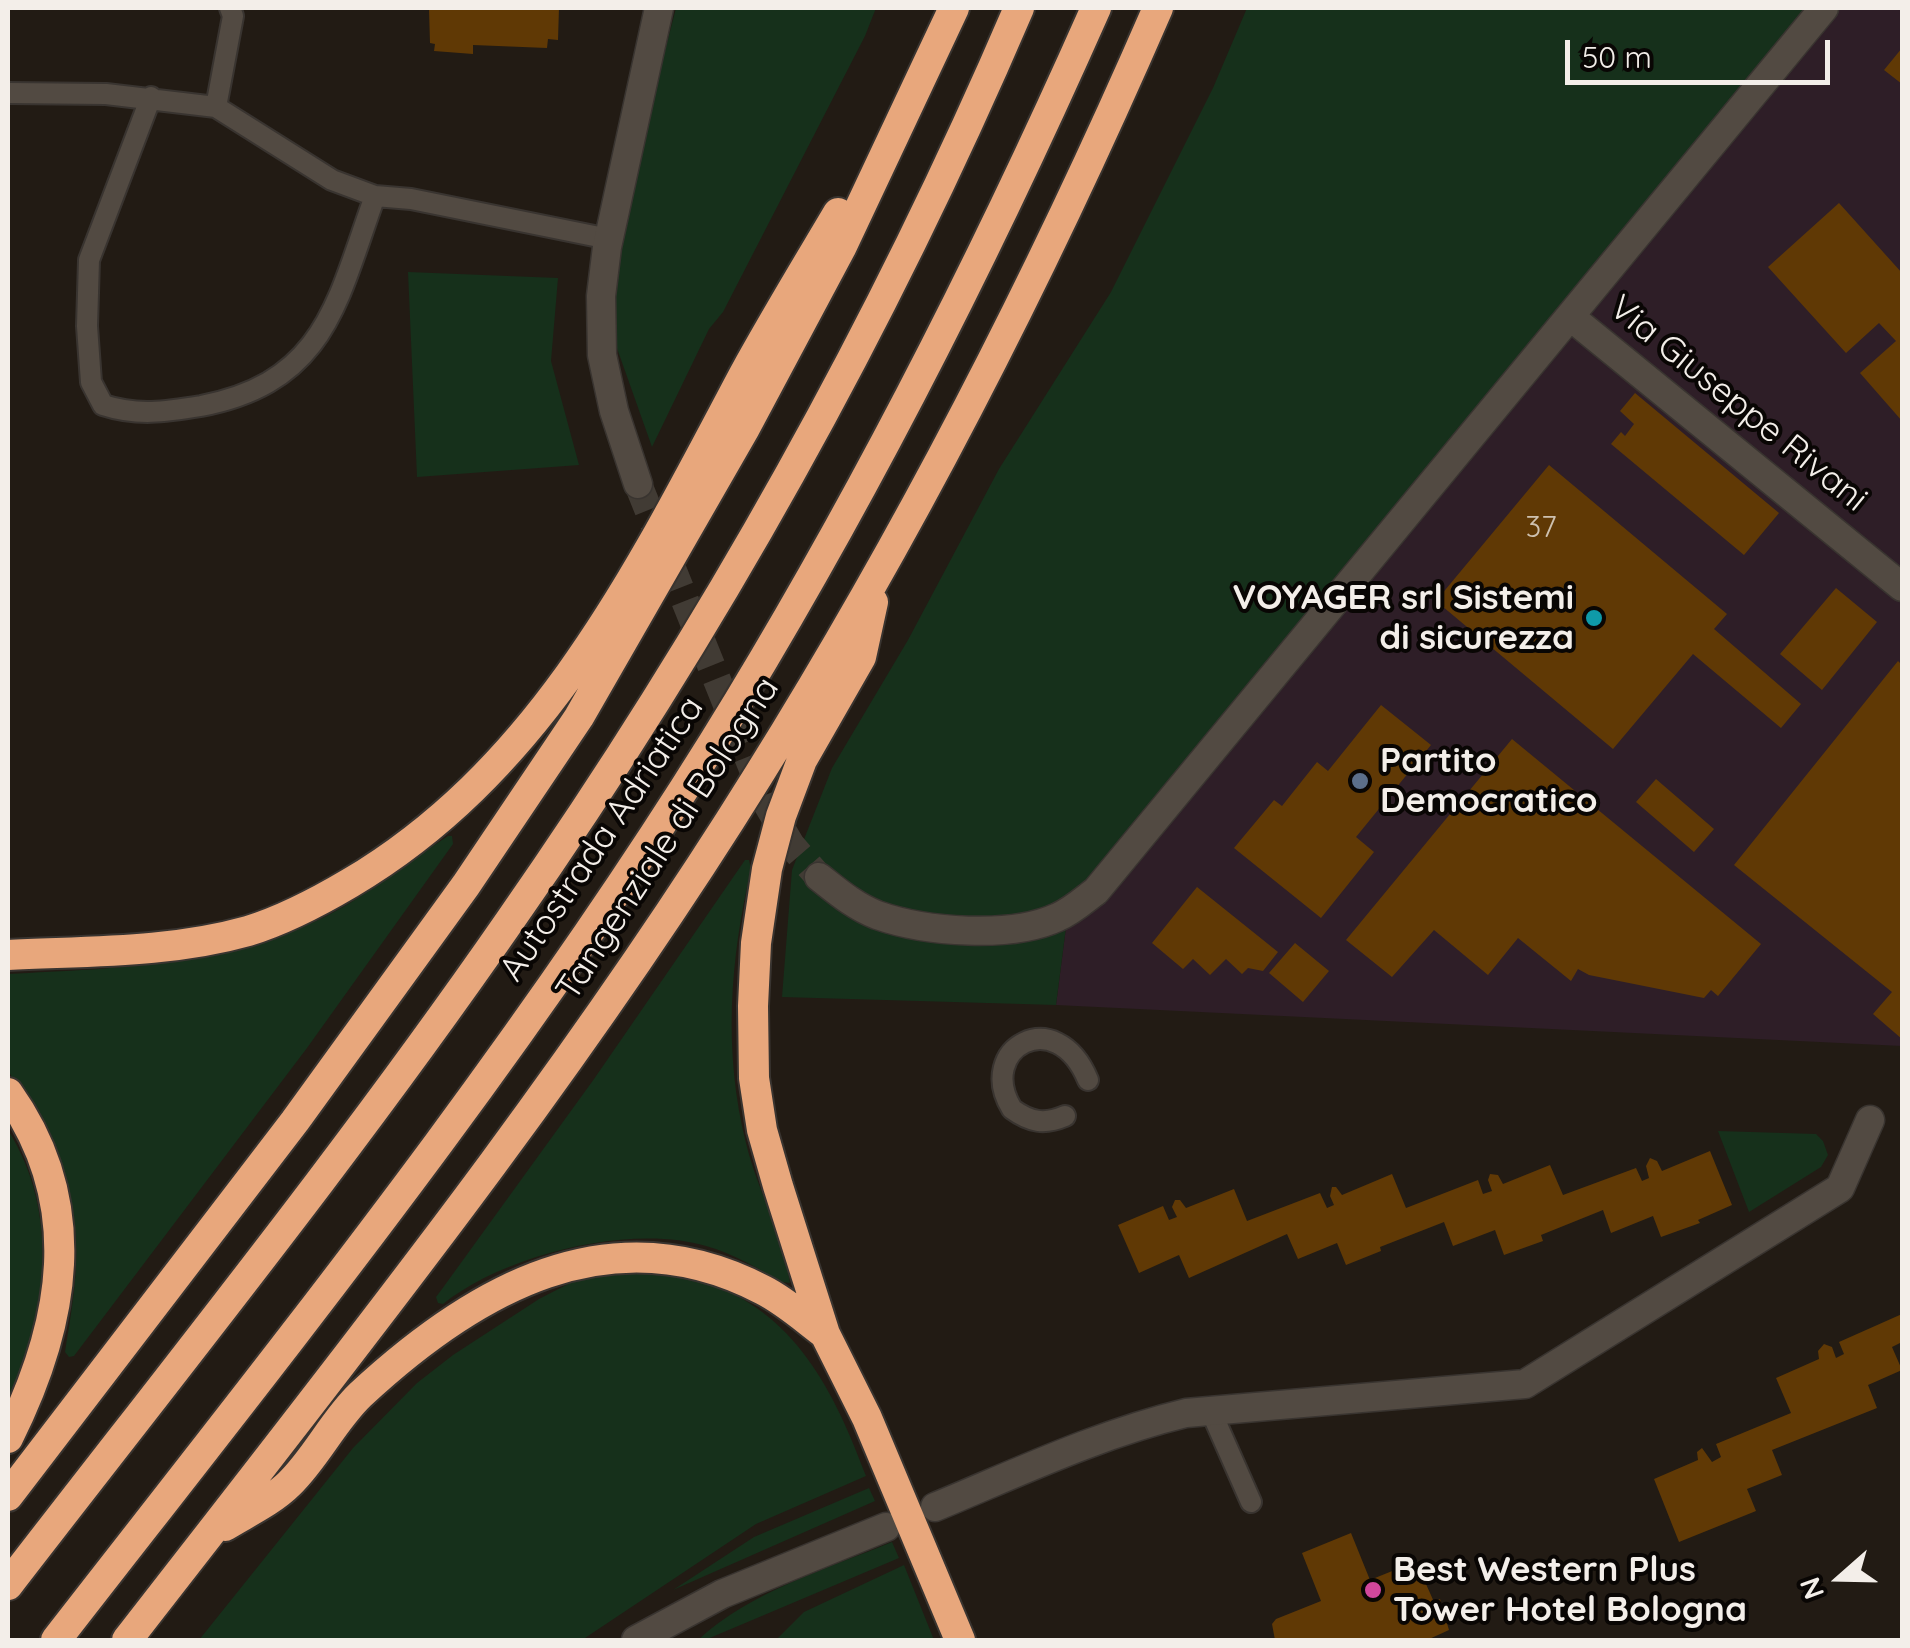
<!DOCTYPE html>
<style>
body{margin:0}
#map{position:relative;width:1910px;height:1648px;overflow:hidden;background:#221b14;font-family:Quicksand,sans-serif}
canvas{display:block}
.frame{position:absolute;inset:0;border:10px solid #f3eee9;pointer-events:none}
.north{position:absolute;left:1790px;top:1528px;width:100px;height:100px;-webkit-text-stroke:8px #090604;paint-order:stroke;rotate:250deg;font-size:28px;font-weight:700;line-height:40px;text-align:center;color:#f3eee9}
.north::after{content:'';display:block;margin:auto;width:35px;height:45px;background:#f3eee9;clip-path:polygon(50% 0,100% 100%,50% 72%,0 100%)}
.scale{position:absolute;left:1565px;top:40px;width:265px;height:45px;box-sizing:border-box;border:5px solid #f3eee9;border-top:0;padding-left:12px;font-size:30px;line-height:35px;white-space:nowrap;color:#f3eee9;-webkit-text-stroke:8px #090604;paint-order:stroke}
</style>
<div id="map">
<canvas width="1910" height="1648"></canvas>
<div class="frame"></div>
<div class="north">N</div>
<div class="scale">50 m</div>
</div>
<script>
const g = document.querySelector('canvas').getContext('2d');
g.lineJoin = 'round';
function paint(path, color) {
  g.fillStyle = color;
  g.fill(path, 'evenodd');
}
function strokePath(path, color, width, dash) {
  g.strokeStyle = color;
  g.lineWidth = width;
  g.lineCap = dash ? 'butt' : 'round';
  g.setLineDash(dash || []);
  g.stroke(path);
}
function label(font, color, halo, rows, align = 'center') {
  g.font = font + ' Quicksand,sans-serif';
  g.lineWidth = 8;
  g.setLineDash([]);
  g.textBaseline = 'middle';
  g.strokeStyle = halo;
  g.fillStyle = color;
  for (const [text, x, y, turn = 0] of rows) {
    g.save();
    g.translate(x, y);
    g.rotate((+turn || 0) * Math.PI / 180);
    g.textAlign = isNaN(turn) ? turn : align;
    if (halo) g.strokeText(text, 0, 0);
    g.fillText(text, 0, 0);
    g.restore();
  }
}
paint(new Path2D(`
 M 1840,8 L 1902,8 L 1902,1046 L 1056,1005 L 1069,904 L 1423,476 Z`), '#2e1e27');
paint(new Path2D(`
 M 676,8 L 876,8 L 865,36 L 723,312 L 709,329 L 652,447 L 613,337 L 615,274 L 625,206 Z
 M 1247,8 L 1840,8 L 1423,476 L 1069,904 L 1056,1005 L 782,997 L 792,870 L 832,768 L 908,640 L 999,469 L 1111,292 L 1213,88 Z
 M 408,272 L 558,278 L 551,361 L 579,465 L 417,477 Z
 M 448,836 L 452,836 L 453,844 L 307,1048 L 74,1356 L 69,1357 L 65,1352 C 81,1259 85,1213 43,1126 C 35,1109 11,1083 8,1067 C 2,1039 8,1003 8,974 C 120,968 232,966 334,912 C 375,890 409,861 448,836 Z
 M 745,860 L 749,860 L 751,869 C 730,960 723,1051 746,1143 C 757,1190 784,1235 790,1283 L 782,1282 C 759,1269 732,1253 706,1246 C 631,1223 503,1255 443,1304 L 438,1303 L 436,1297 L 442,1289 L 594,1079 Z
 M 8,1130 C 60,1212 48,1318 8,1403 Z
 M 1718,1131 L 1816,1134 L 1823,1141 L 1828,1155 L 1821,1167 L 1749,1212 Z
 M 618,1272 C 646,1274 677,1274 703,1282 C 795,1310 835,1393 866,1476 L 756,1524 L 582,1640 L 199,1640 L 353,1448 L 417,1383 L 453,1355 L 539,1299 L 572,1282 Z
 M 869,1488 L 875,1501 L 673,1590 L 754,1537 Z
 M 892,1542 L 899,1558 L 705,1640 L 698,1640 C 751,1591 827,1569 892,1542 Z
 M 904,1565 L 934,1640 L 776,1640 L 804,1612 Z`), '#16301b');
paint(new Path2D(`
 M 429,8 L 559,8 L 558,40 L 548,39 L 547,48 L 473,45 L 473,54 L 434,51 L 435,44 L 430,43 Z
 M 1902,48 L 1902,84 L 1884,70 Z
 M 1839,203 L 1902,273 L 1902,421 L 1860,373 L 1896,341 L 1879,323 L 1846,353 L 1768,267 Z
 M 1635,393 L 1779,513 L 1744,555 L 1611,444 L 1621,432 L 1625,436 L 1634,424 L 1620,411 Z
 M 1549,465 L 1727,614 L 1714,629 L 1801,704 L 1781,728 L 1693,654 L 1613,749 L 1436,601 Z
 M 1836,588 L 1877,622 L 1822,690 L 1780,654 Z
 M 1898,661 L 1902,665 L 1902,1039 L 1873,1014 L 1892,992 L 1734,865 Z
 M 1381,705 L 1431,745 L 1356,837 L 1374,852 L 1321,918 L 1234,848 L 1274,800 L 1282,806 L 1317,762 L 1328,771 Z
 M 1512,739 L 1761,944 L 1718,996 L 1711,990 L 1704,998 L 1589,975 L 1578,969 L 1571,981 L 1518,938 L 1488,975 L 1434,930 L 1392,977 L 1346,940 Z
 M 1656,779 L 1714,829 L 1694,852 L 1636,802 Z
 M 1197,887 L 1278,952 L 1263,971 L 1248,968 L 1242,974 L 1226,959 L 1210,975 L 1193,959 L 1183,969 L 1152,943 Z
 M 1295,943 L 1329,971 L 1303,1002 L 1269,973 Z
 M 1710,1151 L 1732,1205 L 1698,1220 L 1700,1223 L 1661,1237 L 1653,1216 L 1611,1233 L 1603,1210 L 1541,1235 L 1543,1241 L 1504,1255 L 1495,1230 L 1453,1246 L 1444,1222 L 1380,1247 L 1381,1251 L 1346,1265 L 1337,1243 L 1298,1259 L 1287,1234 L 1189,1278 L 1179,1255 L 1139,1273 L 1118,1225 L 1163,1206 L 1169,1220 L 1177,1217 L 1172,1207 L 1175,1200 L 1180,1200 L 1186,1208 L 1234,1189 L 1247,1221 L 1320,1193 L 1327,1208 L 1334,1205 L 1330,1196 L 1332,1187 L 1336,1187 L 1342,1195 L 1392,1174 L 1406,1208 L 1478,1180 L 1483,1194 L 1492,1191 L 1488,1180 L 1490,1174 L 1498,1175 L 1503,1184 L 1550,1165 L 1563,1195 L 1636,1168 L 1642,1181 L 1649,1178 L 1646,1166 L 1650,1158 L 1657,1161 L 1662,1171 Z
 M 1902,1314 L 1902,1342 L 1892,1347 L 1902,1370 L 1868,1385 L 1877,1408 L 1772,1450 L 1782,1475 L 1747,1489 L 1756,1511 L 1679,1542 L 1654,1479 L 1698,1460 L 1697,1452 L 1702,1448 L 1712,1462 L 1721,1457 L 1716,1444 L 1791,1413 L 1776,1378 L 1819,1359 L 1818,1351 L 1824,1344 L 1832,1347 L 1836,1358 L 1844,1354 L 1839,1342 Z
 M 1351,1533 L 1370,1580 L 1412,1563 L 1418,1566 L 1434,1602 L 1440,1599 L 1449,1630 L 1427,1640 L 1275,1640 L 1272,1624 L 1276,1619 L 1321,1601 L 1302,1553 Z`), '#603905');
strokePath(new Path2D(`
 M 638,484 L 767,804 L 791,845 L 819,877`), '#413b34', 28, [28, 14]);
const service = new Path2D(`
 M 8,93 L 106,94 L 216,107 L 332,180 L 375,196 L 411,199 L 609,239
 M 151,97 L 89,260 L 87,326 L 91,382 L 103,405 C 137,416 165,412 201,406 C 326,382 337,301 375,196
 M 216,107 L 233,16 L 230,8
 M 1065,1116 C 1044,1125 1030,1122 1012,1109 C 975,1049 1056,1002 1088,1080
 M 1210,1409 L 1251,1502`);
const minor = new Path2D(`
 M 1572,318 L 1902,587
 M 638,484 L 614,411 L 602,355 L 601,296 L 607,247 L 659,8
 M 819,877 C 837,891 854,906 877,915 C 925,932 1011,939 1058,917 C 1072,911 1084,900 1096,891 L 1824,8
 M 935,1507 C 1017,1473 1099,1434 1186,1413 L 1525,1384 L 1840,1188 L 1870,1120
 M 636,1640 L 722,1594 L 886,1527`);
const motorway = new Path2D(`
 M 873,602 L 861,657 L 802,760 L 781,816 L 767,869 L 756,943 L 753,1006 L 754,1078 L 762,1130 L 778,1186 L 825,1334 L 867,1418 L 960,1640
 M 8,955 C 87,951 170,953 248,931 C 284,920 318,902 350,883 C 544,768 641,568 743,376 C 773,321 806,267 838,213
 M 8,1093 C 87,1204 65,1324 8,1438
 M 8,1496 L 295,1121 L 466,885 L 579,717 L 745,428 L 841,248 L 954,8
 M 225,1526 C 246,1513 272,1501 289,1484 C 316,1458 333,1421 360,1395 C 473,1290 610,1210 763,1290 C 785,1301 805,1319 825,1334
 M 8,1585 C 177,1366 351,1150 509,922 C 709,636 882,328 1019,8
 M 56,1640 C 283,1348 517,1058 713,743 C 859,507 984,261 1096,8
 M 127,1640 C 345,1359 570,1079 758,776 C 911,531 1043,273 1158,8`);
strokePath(service, '#393430', 24);
strokePath(minor, '#393430', 31);
strokePath(motorway, '#393430', 34);
strokePath(service, '#524a42', 20);
strokePath(minor, '#524a42', 28);
strokePath(motorway, '#e8a77c', 30);
for (const [x, y, r, color] of [
 [1594,618,10,"#0f9aa8"],
 [1360,781,10,"#5c6f8a"],
 [1373,1590,10,"#d1479c"]
]) {
  const dot = new Path2D();
  dot.arc(x, y, r, 0, 2 * Math.PI);
  g.fillStyle = color;
  g.fill(dot);
  strokePath(dot, '#090604', 4);
}
label('30px', '#cec1b0', null, [
 ["37",1541,528]
]);
label('35px', '#f3eee9', '#090604', [
 ["Via Giuseppe Rivani",1738,404,39],
 ["Autostrada Adriatica",602,839,-56],
 ["Tangenziale di Bologna",668,839,-57]
]);
label('bold 35px', '#f3eee9', '#090604', [
 ["VOYAGER srl Sistemi",1574,598,"right"],
 ["di sicurezza",1574,638,"right"],
 ["Partito",1380,761],
 ["Democratico",1380,801],
 ["Best Western Plus",1393,1570],
 ["Tower Hotel Bologna",1393,1610]
], 'left');
</script>
